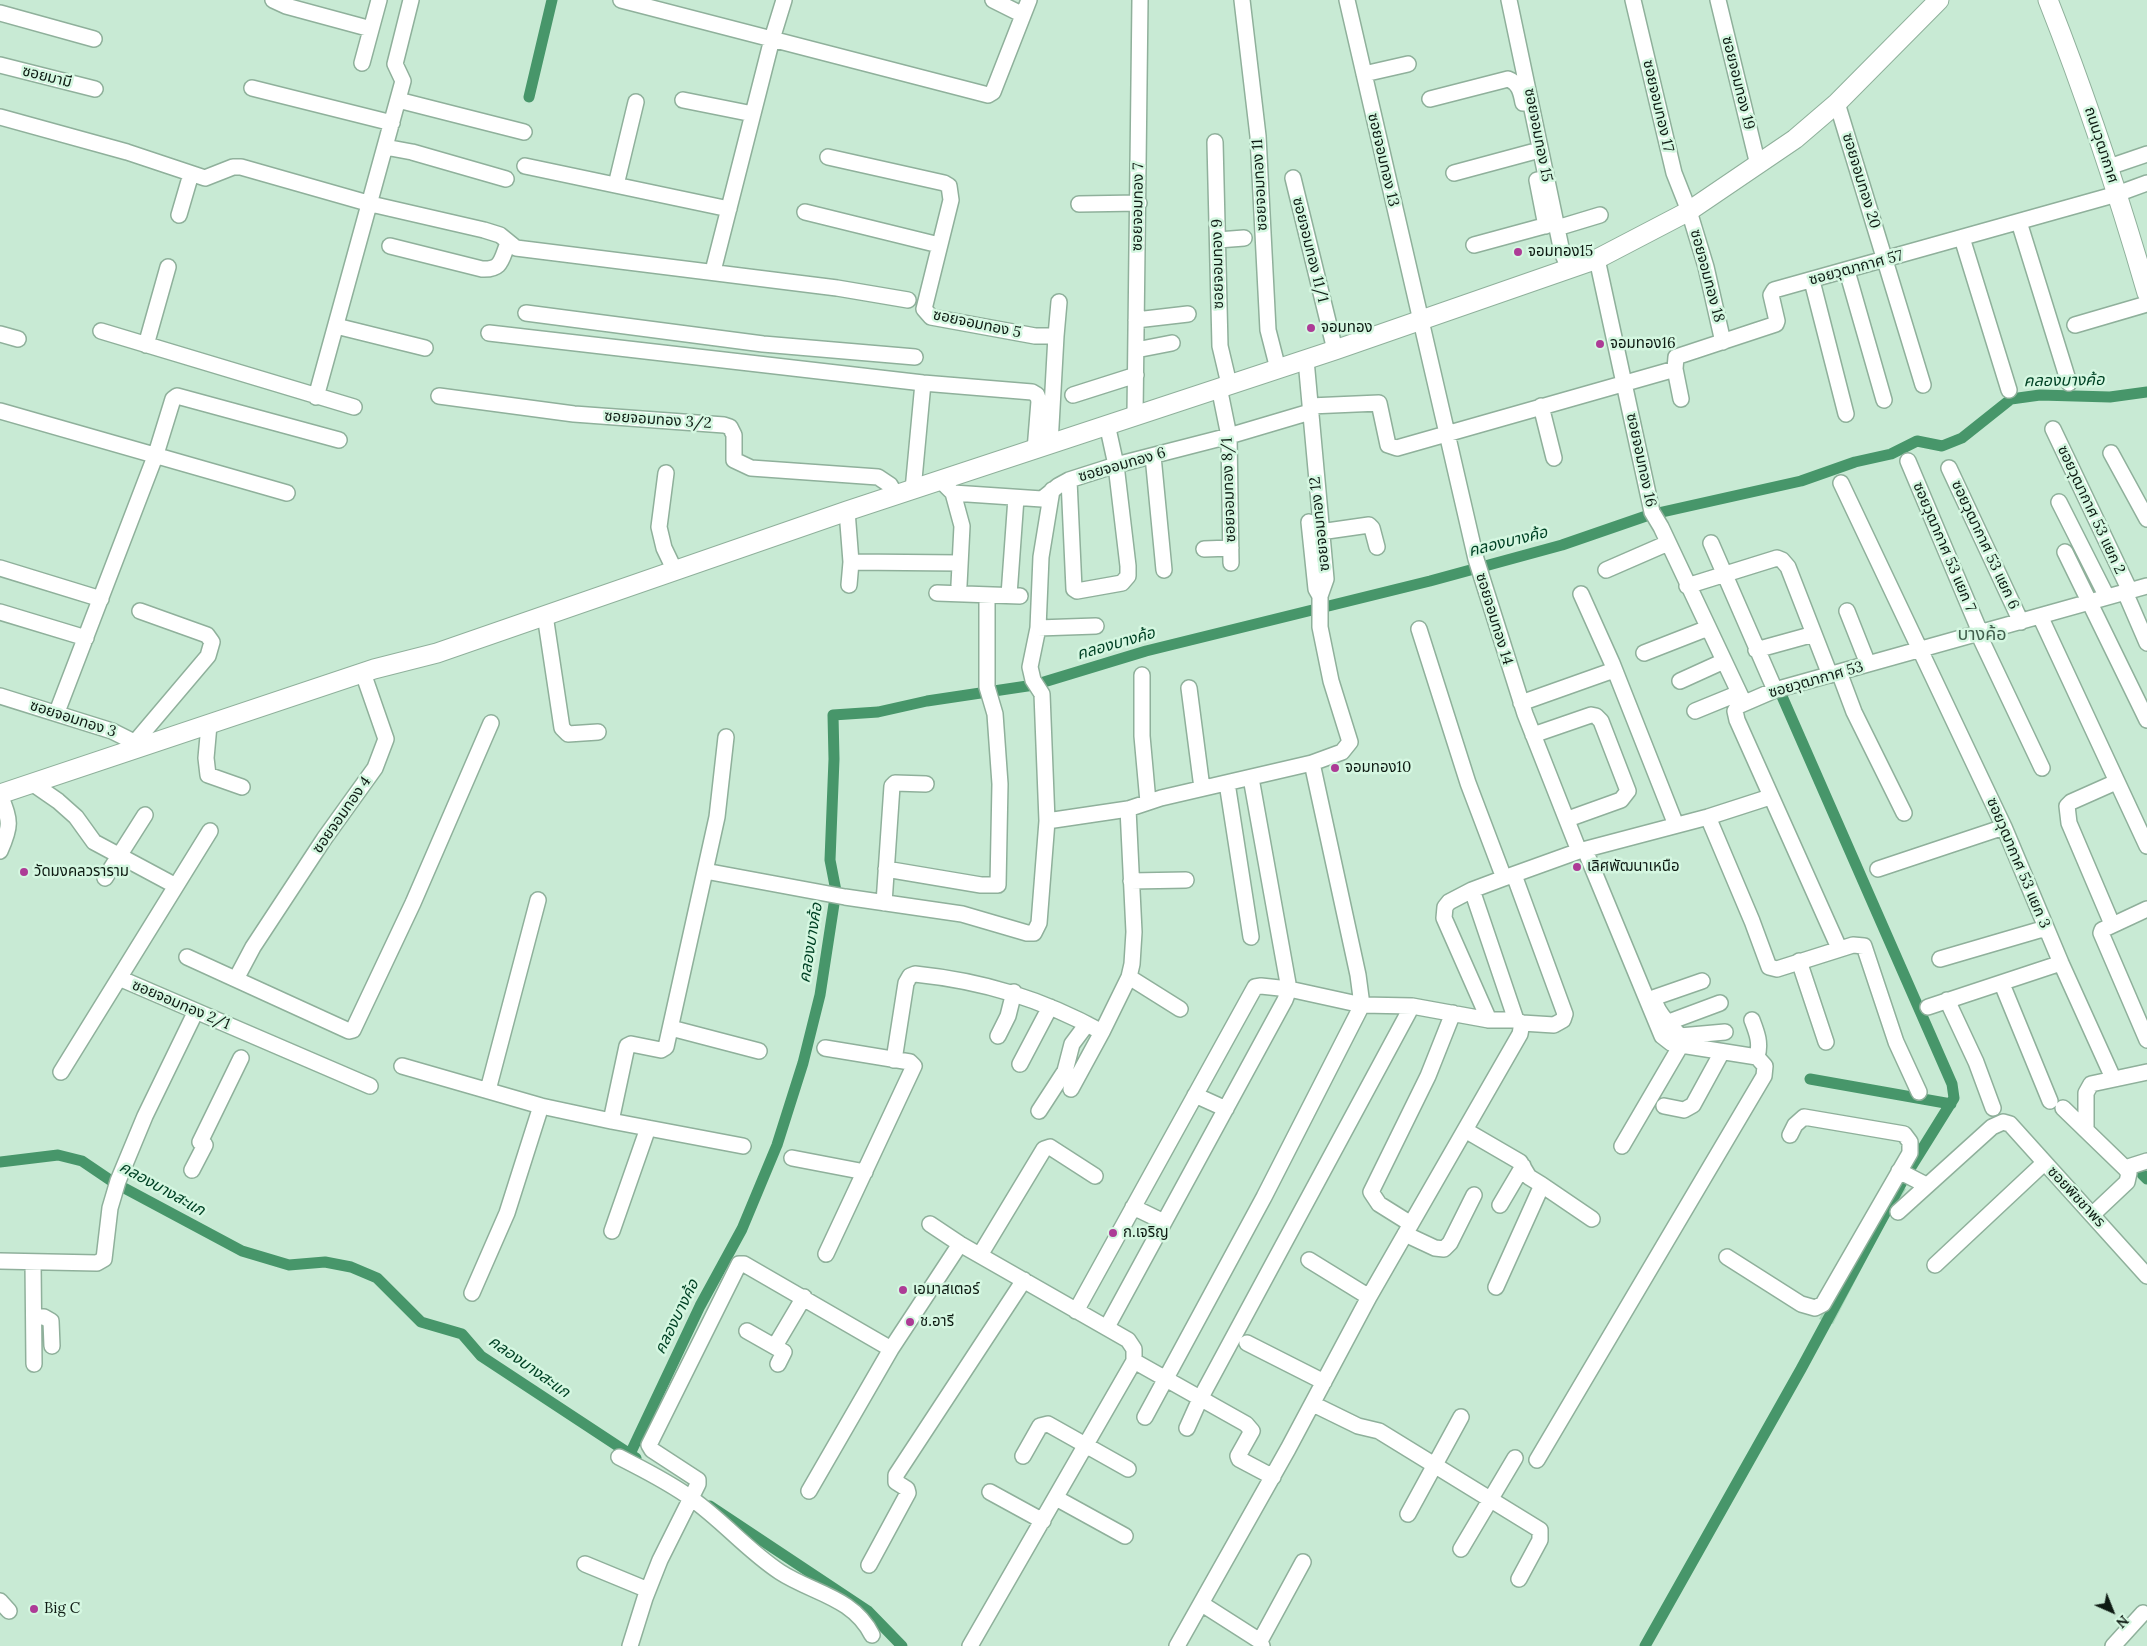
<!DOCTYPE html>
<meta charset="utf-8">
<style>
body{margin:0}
#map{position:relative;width:2147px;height:1646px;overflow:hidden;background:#c8ead4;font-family:Lora,serif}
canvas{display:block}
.north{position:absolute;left:2087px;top:1586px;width:50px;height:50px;-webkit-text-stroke:4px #d5f7e1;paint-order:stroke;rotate:136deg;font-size:14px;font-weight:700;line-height:20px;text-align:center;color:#0e1b13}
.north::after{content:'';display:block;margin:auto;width:18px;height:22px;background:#0e1b13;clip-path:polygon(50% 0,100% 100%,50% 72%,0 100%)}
</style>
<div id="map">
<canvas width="2147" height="1646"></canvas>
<div class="north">N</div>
</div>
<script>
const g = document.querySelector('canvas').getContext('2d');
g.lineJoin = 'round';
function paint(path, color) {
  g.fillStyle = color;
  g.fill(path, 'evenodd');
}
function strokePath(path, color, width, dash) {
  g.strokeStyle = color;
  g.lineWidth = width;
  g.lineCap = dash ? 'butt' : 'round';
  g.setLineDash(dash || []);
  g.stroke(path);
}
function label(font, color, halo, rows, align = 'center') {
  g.font = font + ' Lora,"Noto Sans Thai",serif';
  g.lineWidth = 5;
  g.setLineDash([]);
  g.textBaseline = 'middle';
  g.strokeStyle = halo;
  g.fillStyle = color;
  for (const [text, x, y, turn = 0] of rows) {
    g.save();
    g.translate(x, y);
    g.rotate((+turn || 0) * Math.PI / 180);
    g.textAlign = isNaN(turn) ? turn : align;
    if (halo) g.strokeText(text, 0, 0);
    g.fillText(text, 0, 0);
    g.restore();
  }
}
paint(new Path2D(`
 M 1896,1184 L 1906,1189 L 1881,1231 L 1833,1324 L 1819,1319 Z`), '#a6d9b9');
strokePath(new Path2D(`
 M 529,97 L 552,0
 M 1781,694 L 1952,1084 L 1954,1098 L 1911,1167
 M 1810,1079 L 1951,1104
 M 0,1162 L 58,1155 L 82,1161 L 113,1182 L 242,1251 L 289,1265 L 325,1262 L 351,1267 L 377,1278 L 421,1322 L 462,1334 L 481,1356 L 636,1458
 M 2142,1174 L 2147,1179
 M 630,1454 L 700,1306 L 742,1229 L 777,1145 L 803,1063 L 820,995 L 836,891 L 830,860 L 834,759 L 833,715 L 878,712 L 927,701 L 1034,685 L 1146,651 L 1430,581 L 1562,545 L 1649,515 L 1801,481 L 1855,462 L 1891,454 L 1917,441 L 1942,446 L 1962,438 L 2011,399 L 2040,395 L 2110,397 L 2147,392
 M 710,1506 L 868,1611 L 902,1646
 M 1645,1646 L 1801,1369 L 1902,1182`), '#47966a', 11);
const minor = new Path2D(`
 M 273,0 L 286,6 L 371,29
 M 621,0 L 988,95 L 993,92 L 1029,0
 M 993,0 L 1023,15
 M 1242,0 L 1258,136 L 1268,330 L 1278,369
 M 1347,0 L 1476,559 L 1525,714 L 1579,851
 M 1509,0 L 1562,252 L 1569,269
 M 1633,0 L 1674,173 L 1689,211 L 1706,267 L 1723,342
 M 1718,0 L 1758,165
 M 0,13 L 94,39
 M 362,63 L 379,0
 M 0,65 L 95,89
 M 1364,74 L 1408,64
 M 252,88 L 392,123
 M 1430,99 L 1508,79 C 1519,83 1521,92 1523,103
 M 398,100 L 524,132
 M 683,100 L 753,114
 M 1837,103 L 1923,385
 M 0,117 L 127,152 L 205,178 L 233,167 L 241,167 L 371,204 L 484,230 L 500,235 L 516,248 L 837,288 L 908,300
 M 1215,142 L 1220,346 L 1229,384
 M 385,147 L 412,152 L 506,179
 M 828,157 L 944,183 L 949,186 L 951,200 L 924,309 L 931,317 L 1035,336 L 1056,336 L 1050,444
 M 525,166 L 729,209
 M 2109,167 L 2147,154
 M 1454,173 L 1532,152
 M 1293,178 L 1335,350
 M 1537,180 L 1546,226
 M 616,185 L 636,102
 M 1079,204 L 1139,203
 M 805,212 L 939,245
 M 179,215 L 191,174
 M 2019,222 L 2069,383
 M 1557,228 L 1600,215
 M 1962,238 L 2009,390
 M 1218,240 L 1244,238
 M 1474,245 L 1555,223
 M 390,246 L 482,269 C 502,270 501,260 508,243
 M 1597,259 L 1652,512 L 1661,527 L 1744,703
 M 713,271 L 772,39 L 784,0
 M 1847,271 L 1884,400
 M 1812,281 L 1846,414
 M 526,313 L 763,344 L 915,357
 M 1136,320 L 1188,314
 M 2075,325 L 2147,304
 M 336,326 L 425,348
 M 101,331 L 354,407
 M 489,333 L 923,383 L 1032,392 L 1037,395 L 1039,401 L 1035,450
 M 0,334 L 18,339
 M 1056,336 L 1059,302
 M 146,345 L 168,267
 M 1136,350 L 1172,343
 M 1219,387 L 1229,436 L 1231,563
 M 1073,395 L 1136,375
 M 439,396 L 574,414 L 724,425 L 730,427 L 734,435 L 734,460 L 751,468 L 878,477 L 890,485 L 896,495
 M 316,397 L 403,81 L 395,64 L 411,0
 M 1681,399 L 1675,369 L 1676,357 L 1776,324 L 1777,321 L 1771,295 L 1774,290 L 2117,194 L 2147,183
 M 1310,406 L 1379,403 L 1388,445 L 1397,448 L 1675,369
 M 1541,406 L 1554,458
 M 0,411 L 287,493
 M 1135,415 L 1140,0
 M 2053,429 L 2130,591
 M 2111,453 L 2147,519
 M 1153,456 L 1164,570
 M 1908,461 L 1980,632
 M 1949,468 L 2021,622
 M 666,473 L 659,527 L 664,548 L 675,571
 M 1069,480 L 1074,589 L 1077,591 L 1122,583 L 1128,576 L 1128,566 L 1116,465 L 1107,424
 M 941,481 L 953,493 L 1042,499 L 1058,486 L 1069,480 L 1116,465 L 1229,436 L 1310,412
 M 1841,483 L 2004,827 L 2061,963 L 2113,1078
 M 913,490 L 923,383
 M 953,493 L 962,526 L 959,585
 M 2059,502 L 2107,597
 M 847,511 L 851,562 L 849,585
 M 1309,522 L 1316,589 L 1320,596
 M 1320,532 L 1369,525 L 1372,528 L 1377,547
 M 1711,543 L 1775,690
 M 1204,549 L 1231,548
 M 2065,552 L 2147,720
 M 851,562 L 960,563
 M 0,568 L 101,599
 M 1606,570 L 1668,543
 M 1687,586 L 1777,558 L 1782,560 L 1788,567 L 1830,675
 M 2125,592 L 2147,643
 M 937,593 L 1020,596
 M 1581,594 L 1612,663 L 1676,825
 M 1009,595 L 1016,498
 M 1847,611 L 1868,664
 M 0,612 L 86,638
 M 545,615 L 562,728 L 568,734 L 598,732
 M 2040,616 L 2147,846
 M 1038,628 L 1096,626
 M 1419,629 L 1468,783 L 1504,878
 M 1978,633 L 2042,768
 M 1756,650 L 1814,634
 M 1644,653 L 1708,628
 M 1839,672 L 1854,712 L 1904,813
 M 1142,675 L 1142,736 L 1148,802
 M 1680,681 L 1724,661
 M 1189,688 L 1202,788
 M 0,696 L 112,731 L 144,747
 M 1521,703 L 1614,670
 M 1695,711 L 1739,693
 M 57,712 L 156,454 L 173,399 L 177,396 L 339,440
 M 209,725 L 206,758 L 208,775 L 242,787
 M 1533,735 L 1591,715 L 1596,716 L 1601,721 L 1628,791 L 1621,800 L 1568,819
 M 136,741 L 208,656 L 212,642 L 207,635 L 140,611
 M 32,783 L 58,801 L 76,817 L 94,842 L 176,886
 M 1227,783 L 1251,937
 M 1708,817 L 1752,921 L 1769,967 L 1777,969 L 1853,945 L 1864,946 L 1896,1042 L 1919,1092
 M 1047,821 L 1128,809 L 1161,798 L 1312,763 L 1342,752 L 1350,742 L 1331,681 L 1320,627 L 1320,596 L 1326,579 L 1306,360
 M 0,851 C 12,824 10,821 0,794
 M 886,869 L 981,885 L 998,885 L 1000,784 L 995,714 L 987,687 L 987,595
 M 1878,869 L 2004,827
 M 705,871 L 845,897 L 962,914 L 1027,933 L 1034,933 L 1039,923 L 1047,821 L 1042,694 L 1033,680 L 1030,667 L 1038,628 L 1041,557 L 1052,490
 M 105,878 L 145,815
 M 1131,881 L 1186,880
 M 1472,890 L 1516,1020
 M 884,903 L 892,786 L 895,783 L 926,784
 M 2147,909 L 2102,930 L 2101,933 L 2147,1040
 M 2112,924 L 2069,823 L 2067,806 L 2071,802 L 2116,782
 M 1839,948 L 1737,720 L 1735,711 L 1738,706 L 1775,690 L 2147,586
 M 187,957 L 349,1031 L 353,1030 L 413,903 L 491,723
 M 1940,959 L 2046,928
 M 1799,961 L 1826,1042
 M 1129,977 L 1180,1009
 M 119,978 L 370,1086
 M 236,979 L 253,947 L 324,839 L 375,768 L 386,739 L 363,673
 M 2002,984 L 2050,1101
 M 1653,998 L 1702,981
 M 1947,1000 L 1976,1062 L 1993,1108
 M 1656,1005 C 1661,1018 1671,1025 1680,1036 L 1725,1032
 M 1928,1007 L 2061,963
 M 1489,1020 L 1444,918 L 1445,907 L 1449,902 L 1472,890 L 1504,878 L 1579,851 L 1708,817 L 1770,797
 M 1752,1020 C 1757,1033 1761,1043 1757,1057
 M 1669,1022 L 1720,1003
 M 671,1028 L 759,1051
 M 998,1036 L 1008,1016 L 1014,992
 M 825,1048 L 910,1062 L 914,1066 L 826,1254
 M 894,1060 L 906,983 L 910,976 L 915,974 C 983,981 1042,999 1102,1032 L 1129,977 L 1132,964 L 1134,932 L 1128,809
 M 1020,1064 L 1050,1007
 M 402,1066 L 541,1106 L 611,1121 L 743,1146
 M 61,1072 L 210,831
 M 1071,1089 L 1102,1032
 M 488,1090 L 538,900
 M 1195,1095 L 1226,1109
 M 1664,1106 L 1684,1110 L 1693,1105 L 1722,1052
 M 2063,1108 L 2125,1168
 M 1039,1111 L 1065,1071 L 1072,1044 L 1087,1024
 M 611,1121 L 627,1046 L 631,1044 L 661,1050 L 666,1047 L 717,817 L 726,737
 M 1465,1130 L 1520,1162 L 1529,1177 L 1542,1185 L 1496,1287
 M 2086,1130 L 2086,1093 L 2091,1084 L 2147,1072
 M 200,1142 L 241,1058
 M 1622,1146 L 1681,1045
 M 792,1158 L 865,1172
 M 192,1170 L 205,1145
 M 1899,1171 L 1926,1185
 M 1542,1185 L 1592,1219
 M 1500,1205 L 1523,1166
 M 1133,1207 L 1164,1222
 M 1898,1212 L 1992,1127 L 2003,1122 L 2010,1124 L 2147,1276
 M 2092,1215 L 2127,1182 L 2129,1173 L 2125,1168 L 2147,1161
 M 930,1224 L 960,1244 L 1128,1340 L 1134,1349 L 1134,1361 L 970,1646
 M 1411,1224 L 1379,1204 L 1371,1192 L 1428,1076 L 1453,1013
 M 612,1231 L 648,1128
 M 1405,1234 L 1435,1248 L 1444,1249 L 1450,1243 L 1474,1195
 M 980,1255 L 1044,1149 L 1050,1147 L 1095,1176
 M 1727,1257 L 1801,1304 L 1815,1308 L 1823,1304 L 1910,1153 L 1910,1142 L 1904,1134 L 1804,1117 L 1795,1125 L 1790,1135
 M 1309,1260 L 1369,1297
 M 0,1261 L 97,1263 L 104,1259 L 110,1208 L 118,1181 L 145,1116 L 196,1011
 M 33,1262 L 34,1364
 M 1935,1265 L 2044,1163
 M 472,1293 L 507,1213 L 541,1106
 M 1076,1311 L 1255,987 L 1261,986 L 1289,989 L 1362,1005 L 1412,1006 L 1489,1020 L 1516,1020 L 1522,1023 L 1554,1025 L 1563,1020 L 1565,1014 L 1514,875
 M 34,1317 L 44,1317 L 51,1321 L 52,1346
 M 1107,1327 L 1285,1000 L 1289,989 L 1251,778
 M 747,1331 L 784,1352 L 778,1364
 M 1247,1343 L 1324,1382
 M 775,1346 L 804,1297
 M 1134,1361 L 1246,1424 L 1252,1431 L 1238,1456 L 1239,1459 L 1273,1477
 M 1313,1404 L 1358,1426 L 1379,1431 L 1540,1530 L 1540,1540 L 1519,1579
 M 1145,1417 L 1264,1197 L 1362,1005 L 1358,975 L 1312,763
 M 1187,1428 L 1200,1399 L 1412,1006
 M 1023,1456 L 1040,1426 L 1048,1424 L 1128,1469
 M 619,1457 C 644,1470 669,1482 692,1499 C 723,1521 748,1551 780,1572 C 812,1593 853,1597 872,1635
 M 1537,1460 L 1764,1076 L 1765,1066 L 1757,1057 L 1681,1045 L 1671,1043 L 1662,1036 L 1585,850
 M 809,1491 L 891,1349 L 960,1244
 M 990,1492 L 1043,1521
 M 1056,1498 L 1125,1536
 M 1408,1514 L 1461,1417
 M 1461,1549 L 1515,1458
 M 585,1564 L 648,1590
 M 869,1565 L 908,1493 L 907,1489 L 896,1482 L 896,1475 L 1024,1280
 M 0,1601 L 9,1611
 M 1202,1604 L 1260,1641 L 1262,1646
 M 1260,1641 L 1303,1562
 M 630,1646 L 645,1598 L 660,1560 L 698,1484 L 698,1480 L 652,1450 L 649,1445 L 739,1264 L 744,1264 L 891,1349
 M 1177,1646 L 1288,1449 L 1369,1297 L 1520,1034 L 1522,1023
 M 2113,1646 L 2143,1613`);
const major = new Path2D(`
 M 2048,0 C 2086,96 2118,193 2147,293
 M 0,794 L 374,669 L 437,653 L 847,511 L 1335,350 L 1597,259 L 1689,211 L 1795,139 L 1837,103 L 1939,0`);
strokePath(minor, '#8fb09b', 18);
strokePath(major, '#8fb09b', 21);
strokePath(minor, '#fff', 15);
strokePath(major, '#fff', 19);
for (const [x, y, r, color] of [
 [1518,252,5,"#ad3b96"],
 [1311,328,5,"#ad3b96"],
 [1600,344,5,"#ad3b96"],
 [1335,768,5,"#ad3b96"],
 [1577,867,5,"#ad3b96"],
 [24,872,5,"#ad3b96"],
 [1113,1233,5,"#ad3b96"],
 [903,1290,5,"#ad3b96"],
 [910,1322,5,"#ad3b96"],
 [34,1609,5,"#ad3b96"]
]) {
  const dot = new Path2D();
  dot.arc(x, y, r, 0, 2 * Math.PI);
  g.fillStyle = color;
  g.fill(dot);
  strokePath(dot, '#d5f7e1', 2);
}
label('15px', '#0e1b13', '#d5f7e1', [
 ["ซอยมามี",47,77,14],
 ["ซอยจอมทอง 19",1738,83,76],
 ["ซอยจอมทอง 17",1658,106,77],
 ["ซอยจอมทอง 15",1538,135,79],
 ["ถนนวุฒากาศ",2101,145,72],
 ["ซอยจอมทอง 13",1383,160,77],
 ["ซอยจอมทอง 20",1861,181,73],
 ["ซอยจอมทอง 11",1260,185,-93],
 ["ซอยจอมทอง 7",1138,207,-89],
 ["ซอยจอมทอง 11/1",1310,250,76],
 ["ซอยจอมทอง 9",1218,264,-91],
 ["ซอยวุฒากาศ 57",1856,268,-15],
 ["ซอยจอมทอง 18",1707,276,75],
 ["ซอยจอมทอง 5",977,324,12],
 ["ซอยจอมทอง 3/2",658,420,4],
 ["ซอยจอมทอง 16",1641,460,78],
 ["ซอยจอมทอง 6",1122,465,-16],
 ["ซอยจอมทอง 8/1",1229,490,-92],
 ["ซอยวุฒากาศ 53 แยก 2",2091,510,65],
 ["ซอยจอมทอง 12",1320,524,-96],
 ["ซอยวุฒากาศ 53 แยก 6",1985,545,65],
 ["ซอยวุฒากาศ 53 แยก 7",1944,547,67],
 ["ซอยจอมทอง 14",1494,619,73],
 ["ซอยวุฒากาศ 53",1816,680,-16],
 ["ซอยจอมทอง 3",73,719,18],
 ["ซอยจอมทอง 4",342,815,-55],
 ["ซอยวุฒากาศ 53 แยก 3",2018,863,67],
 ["ซอยจอมทอง 2/1",181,1005,23],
 ["ซอยพิชชาพร",2076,1197,47]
]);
label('15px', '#0e1b13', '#d5f7e1', [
 ["จอมทอง15",1528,252],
 ["จอมทอง",1321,328],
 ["จอมทอง16",1610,344],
 ["จอมทอง10",1345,768],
 ["เลิศพัฒนาเหนือ",1587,867],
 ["วัดมงคลวราราม",34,872],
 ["ก.เจริญ",1123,1233],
 ["เอมาสเตอร์",913,1290],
 ["ช.อารี",920,1322],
 ["Big C",44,1609]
], 'left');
label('italic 16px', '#004225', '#d5f7e1', [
 ["คลองบางค้อ",2064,381,-1],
 ["คลองบางค้อ",1508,542,-14],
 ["คลองบางค้อ",1116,644,-16],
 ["คลองบางค้อ",811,943,-81],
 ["คลองบางสะแก",162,1189,29],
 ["คลองบางค้อ",677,1317,-64],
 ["คลองบางสะแก",529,1367,35]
]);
label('18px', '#415f4d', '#d5f7e1', [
 ["บางค้อ",1982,635]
]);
</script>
